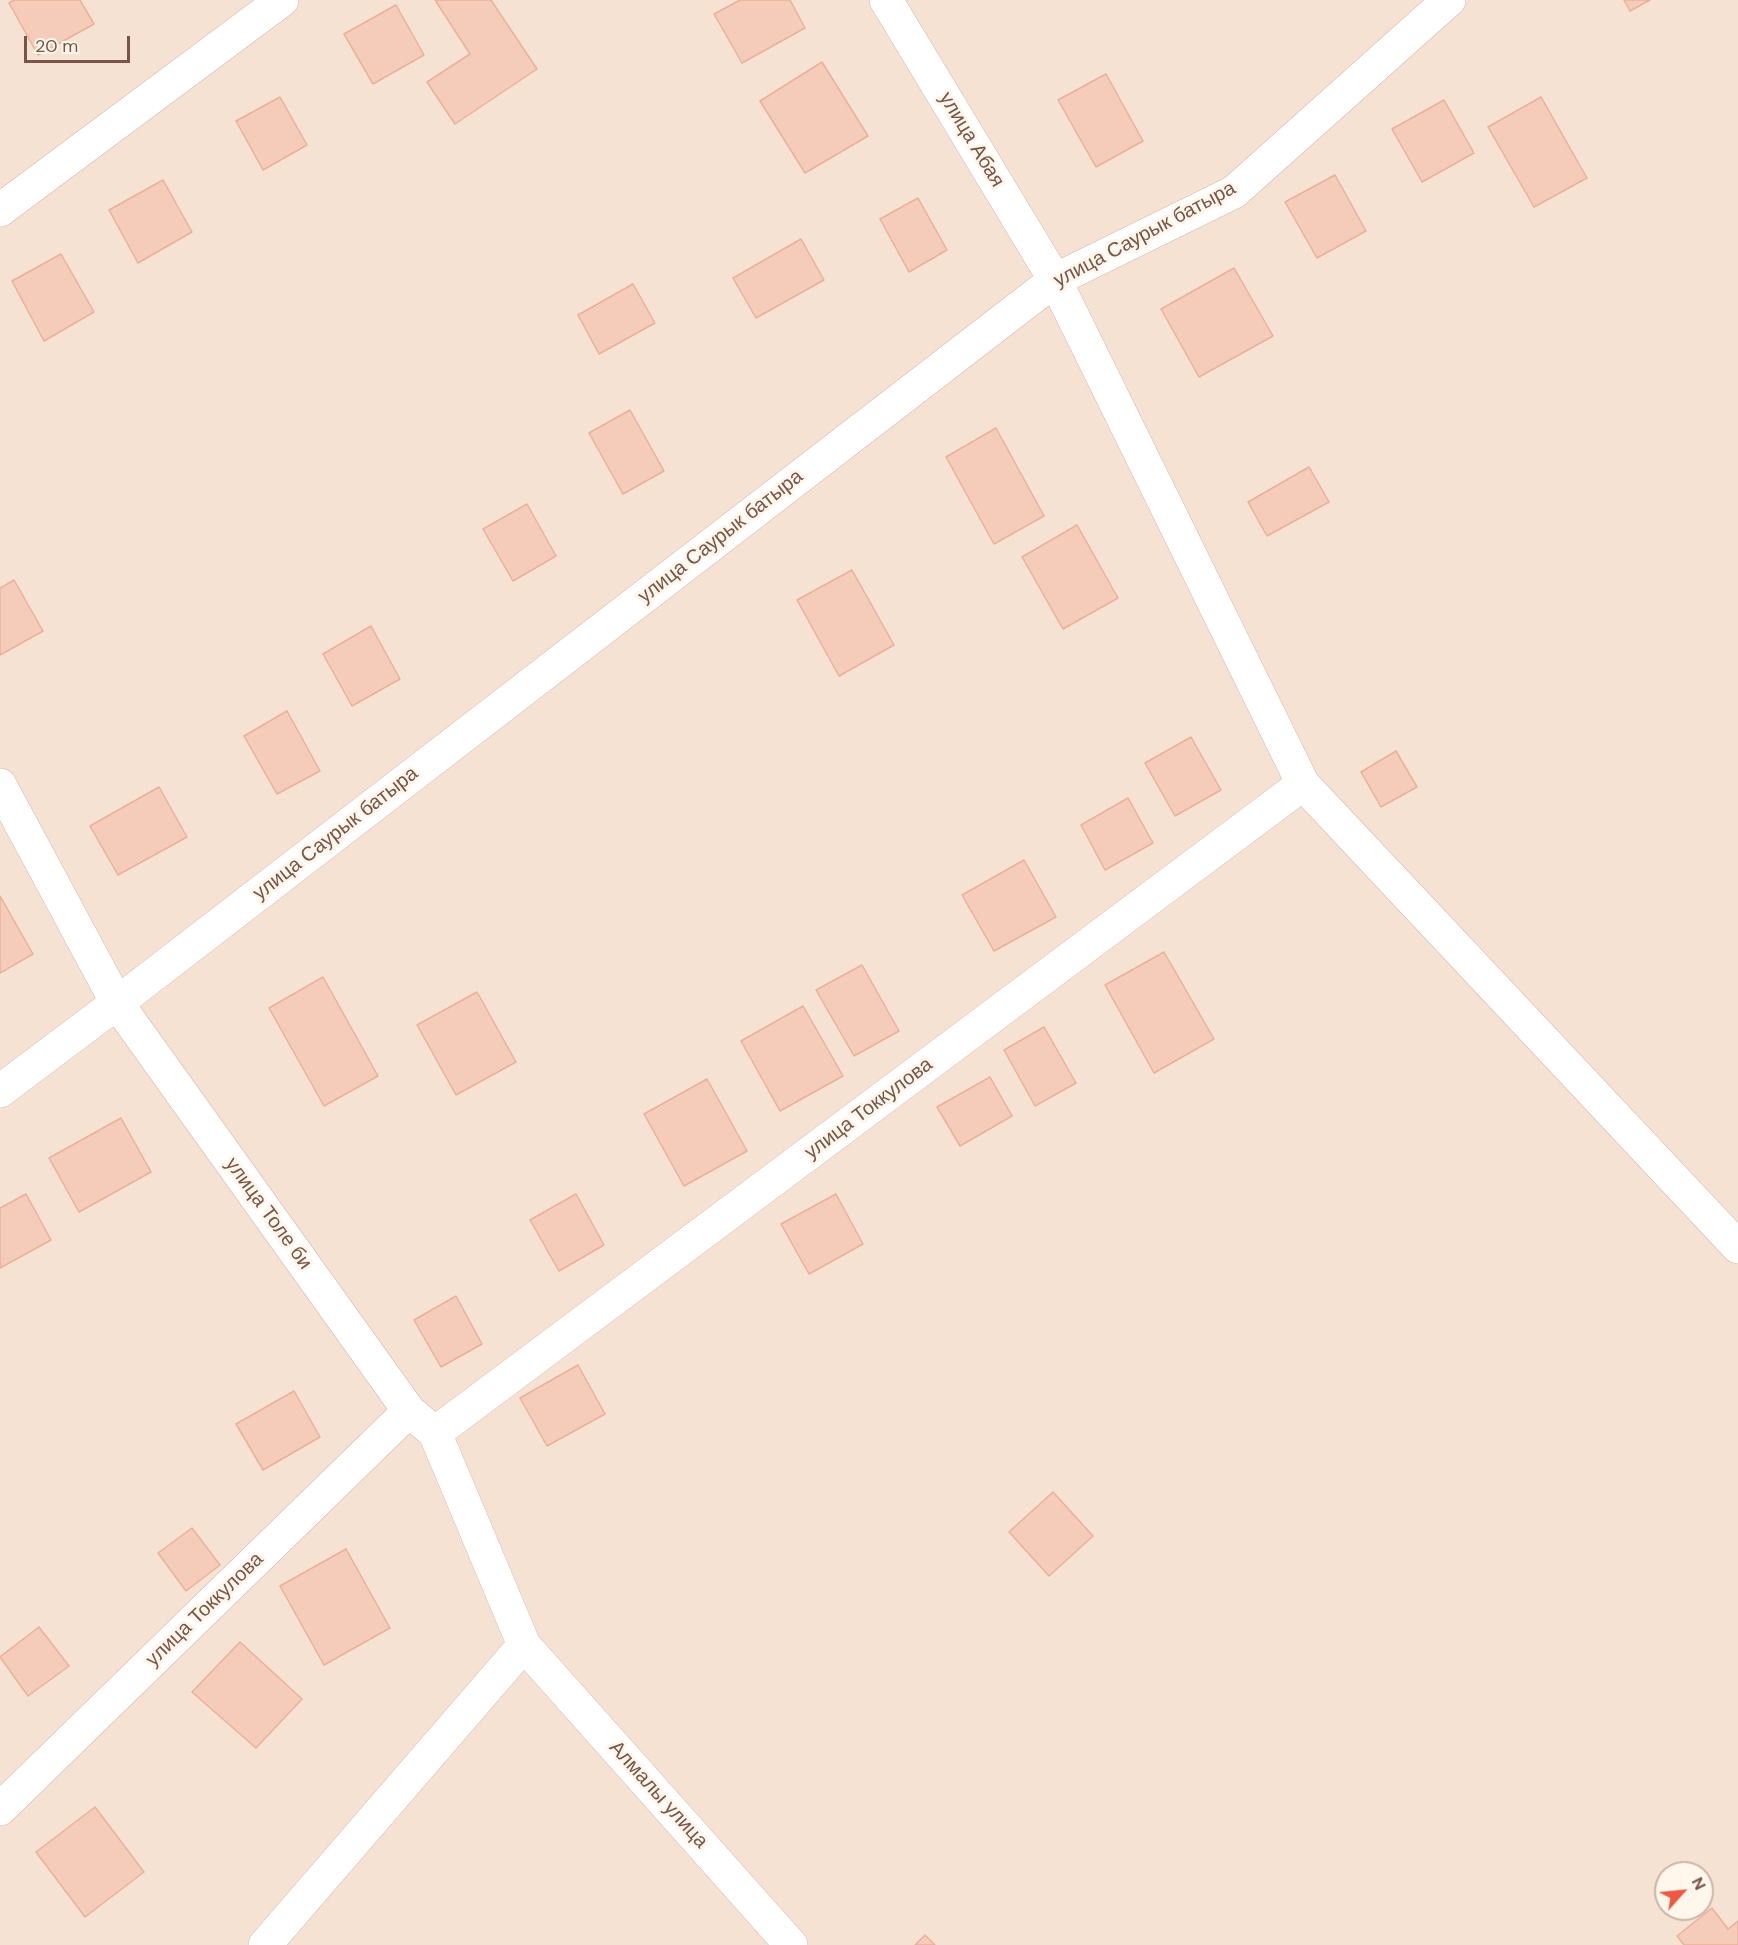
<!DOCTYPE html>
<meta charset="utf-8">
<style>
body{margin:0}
#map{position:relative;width:1738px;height:1945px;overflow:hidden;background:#fef1e4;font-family:"DM Sans",sans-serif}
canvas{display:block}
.north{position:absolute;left:1654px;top:1861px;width:60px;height:60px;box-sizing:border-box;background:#fff6ec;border:2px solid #c9b6aa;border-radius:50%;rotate:63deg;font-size:16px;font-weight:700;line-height:24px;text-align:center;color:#785548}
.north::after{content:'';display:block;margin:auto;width:21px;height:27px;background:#ef5942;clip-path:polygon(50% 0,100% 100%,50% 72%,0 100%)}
.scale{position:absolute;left:24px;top:36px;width:106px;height:27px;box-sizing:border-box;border:3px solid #785548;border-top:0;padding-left:8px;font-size:18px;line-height:21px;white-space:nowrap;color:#785548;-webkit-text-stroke:4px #fff6ec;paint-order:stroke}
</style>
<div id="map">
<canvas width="1738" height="1945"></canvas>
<div class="north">N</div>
<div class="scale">20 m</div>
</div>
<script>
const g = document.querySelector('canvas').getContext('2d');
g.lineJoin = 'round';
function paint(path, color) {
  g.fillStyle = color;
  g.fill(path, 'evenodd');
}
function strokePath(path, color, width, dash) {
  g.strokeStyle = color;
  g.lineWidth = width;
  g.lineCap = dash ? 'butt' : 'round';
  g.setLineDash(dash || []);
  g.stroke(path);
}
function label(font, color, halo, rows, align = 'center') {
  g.font = font + ' "DM Sans",sans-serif';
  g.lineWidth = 6;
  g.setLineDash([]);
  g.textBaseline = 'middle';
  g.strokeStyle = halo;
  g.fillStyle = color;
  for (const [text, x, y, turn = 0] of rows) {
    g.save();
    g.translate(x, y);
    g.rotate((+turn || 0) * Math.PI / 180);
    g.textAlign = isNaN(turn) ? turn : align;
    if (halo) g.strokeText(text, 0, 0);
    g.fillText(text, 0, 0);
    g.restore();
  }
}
paint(new Path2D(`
 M 0,0 L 1738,0 L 1738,1945 L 0,1945 ZM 1666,1873 L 1702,1873 L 1702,1909 L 1666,1909 Z`), '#f6e2d2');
const building = new Path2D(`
 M 14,0 L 80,0 L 94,24 L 38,55 L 9,3 Z
 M 435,0 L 491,0 L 537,69 L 455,124 L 427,82 L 470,54 Z
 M 740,0 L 790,0 L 805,28 L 742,63 L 714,14 Z
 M 1624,0 L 1650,0 L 1630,11 Z
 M 396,5 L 424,55 L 373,84 L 344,34 Z
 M 822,62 L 868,136 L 805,173 L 760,101 Z
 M 1106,74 L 1143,141 L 1096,167 L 1058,100 Z
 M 280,97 L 307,145 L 263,170 L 236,121 Z
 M 1541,97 L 1587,178 L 1534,207 L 1488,127 Z
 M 1444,100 L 1474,153 L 1422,182 L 1392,129 Z
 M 1335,175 L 1366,231 L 1317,258 L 1285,202 Z
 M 163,180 L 192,232 L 138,263 L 109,210 Z
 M 918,198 L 947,250 L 909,272 L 880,219 Z
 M 801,239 L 824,280 L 756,318 L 733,278 Z
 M 61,254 L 94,312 L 44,341 L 12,281 Z
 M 1234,268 L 1273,336 L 1199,377 L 1161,309 Z
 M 633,284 L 655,323 L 599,354 L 578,315 Z
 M 630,410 L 664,471 L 623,494 L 589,433 Z
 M 996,428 L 1044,516 L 994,544 L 946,457 Z
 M 1309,467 L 1329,502 L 1267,536 L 1248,502 Z
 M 527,504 L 556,556 L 513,581 L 483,529 Z
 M 1077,525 L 1118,598 L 1063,629 L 1022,557 Z
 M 852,570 L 894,645 L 839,676 L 797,600 Z
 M 14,580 L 43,631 L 0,655 L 0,588 Z
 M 371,626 L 400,679 L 352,706 L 323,654 Z
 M 287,711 L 320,771 L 277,794 L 244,736 Z
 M 1191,737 L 1221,790 L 1175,816 L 1145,763 Z
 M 1396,751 L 1417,787 L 1381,807 L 1361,772 Z
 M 159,787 L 187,837 L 118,875 L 90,826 Z
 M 1128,798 L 1153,843 L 1105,870 L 1081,825 Z
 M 1024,860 L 1056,917 L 994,951 L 962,895 Z
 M 0,896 L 33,954 L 0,973 Z
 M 1164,952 L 1214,1039 L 1154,1073 L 1105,985 Z
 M 862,965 L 899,1031 L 854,1056 L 816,990 Z
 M 323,977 L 378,1076 L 324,1106 L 269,1008 Z
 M 477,992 L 516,1062 L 456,1095 L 417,1025 Z
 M 803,1006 L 843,1076 L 780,1111 L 741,1041 Z
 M 1044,1027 L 1076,1083 L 1035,1106 L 1004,1050 Z
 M 990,1077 L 1012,1116 L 960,1146 L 937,1107 Z
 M 707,1079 L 747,1151 L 684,1186 L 644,1114 Z
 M 121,1118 L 151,1172 L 79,1212 L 49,1158 Z
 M 26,1194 L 51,1240 L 0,1268 L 0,1208 Z
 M 576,1194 L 604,1245 L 559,1271 L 530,1220 Z
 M 836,1194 L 863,1244 L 809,1274 L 781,1224 Z
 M 456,1296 L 482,1344 L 441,1367 L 414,1320 Z
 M 578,1365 L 605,1414 L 547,1446 L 520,1398 Z
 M 294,1391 L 320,1437 L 263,1470 L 236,1424 Z
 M 1053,1492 L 1093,1536 L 1049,1576 L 1009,1532 Z
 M 192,1528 L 220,1565 L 186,1591 L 158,1553 Z
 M 346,1549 L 390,1628 L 324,1665 L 280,1586 Z
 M 39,1627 L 69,1666 L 28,1696 L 0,1657 Z
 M 240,1642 L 302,1699 L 256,1748 L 192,1692 Z
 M 95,1807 L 144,1872 L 85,1917 L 36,1852 Z
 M 1712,1908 L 1728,1929 L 1738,1921 L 1738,1945 L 1684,1945 L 1677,1936 Z
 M 925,1935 L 935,1945 L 915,1945 Z`);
paint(building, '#f5ccba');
strokePath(building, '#e9b199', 1.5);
const minor = new Path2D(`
 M 886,0 L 1055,280 L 1303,784 L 1738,1247
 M 0,210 L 282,0
 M 0,785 L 117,1003 L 409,1411 L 435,1433 L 524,1645 L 791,1945
 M 0,1091 L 117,1003 L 1055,280 L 1234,192 L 1449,0
 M 435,1433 L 1303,784
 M 0,1809 L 409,1411
 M 265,1945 L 524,1645`);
strokePath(minor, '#d2baac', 34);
strokePath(minor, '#fff', 33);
label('20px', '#785548', '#fff6ec', [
 ["улица Абая",971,140,59],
 ["улица Саурык батыра",1145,235,-28],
 ["улица Саурык батыра",721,537,-38],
 ["улица Саурык батыра",336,834,-38],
 ["улица Токкулова",869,1109,-37],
 ["улица Толе би",268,1214,54],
 ["улица Токкулова",205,1610,-44],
 ["Алмалы улица",658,1795,48]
]);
</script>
